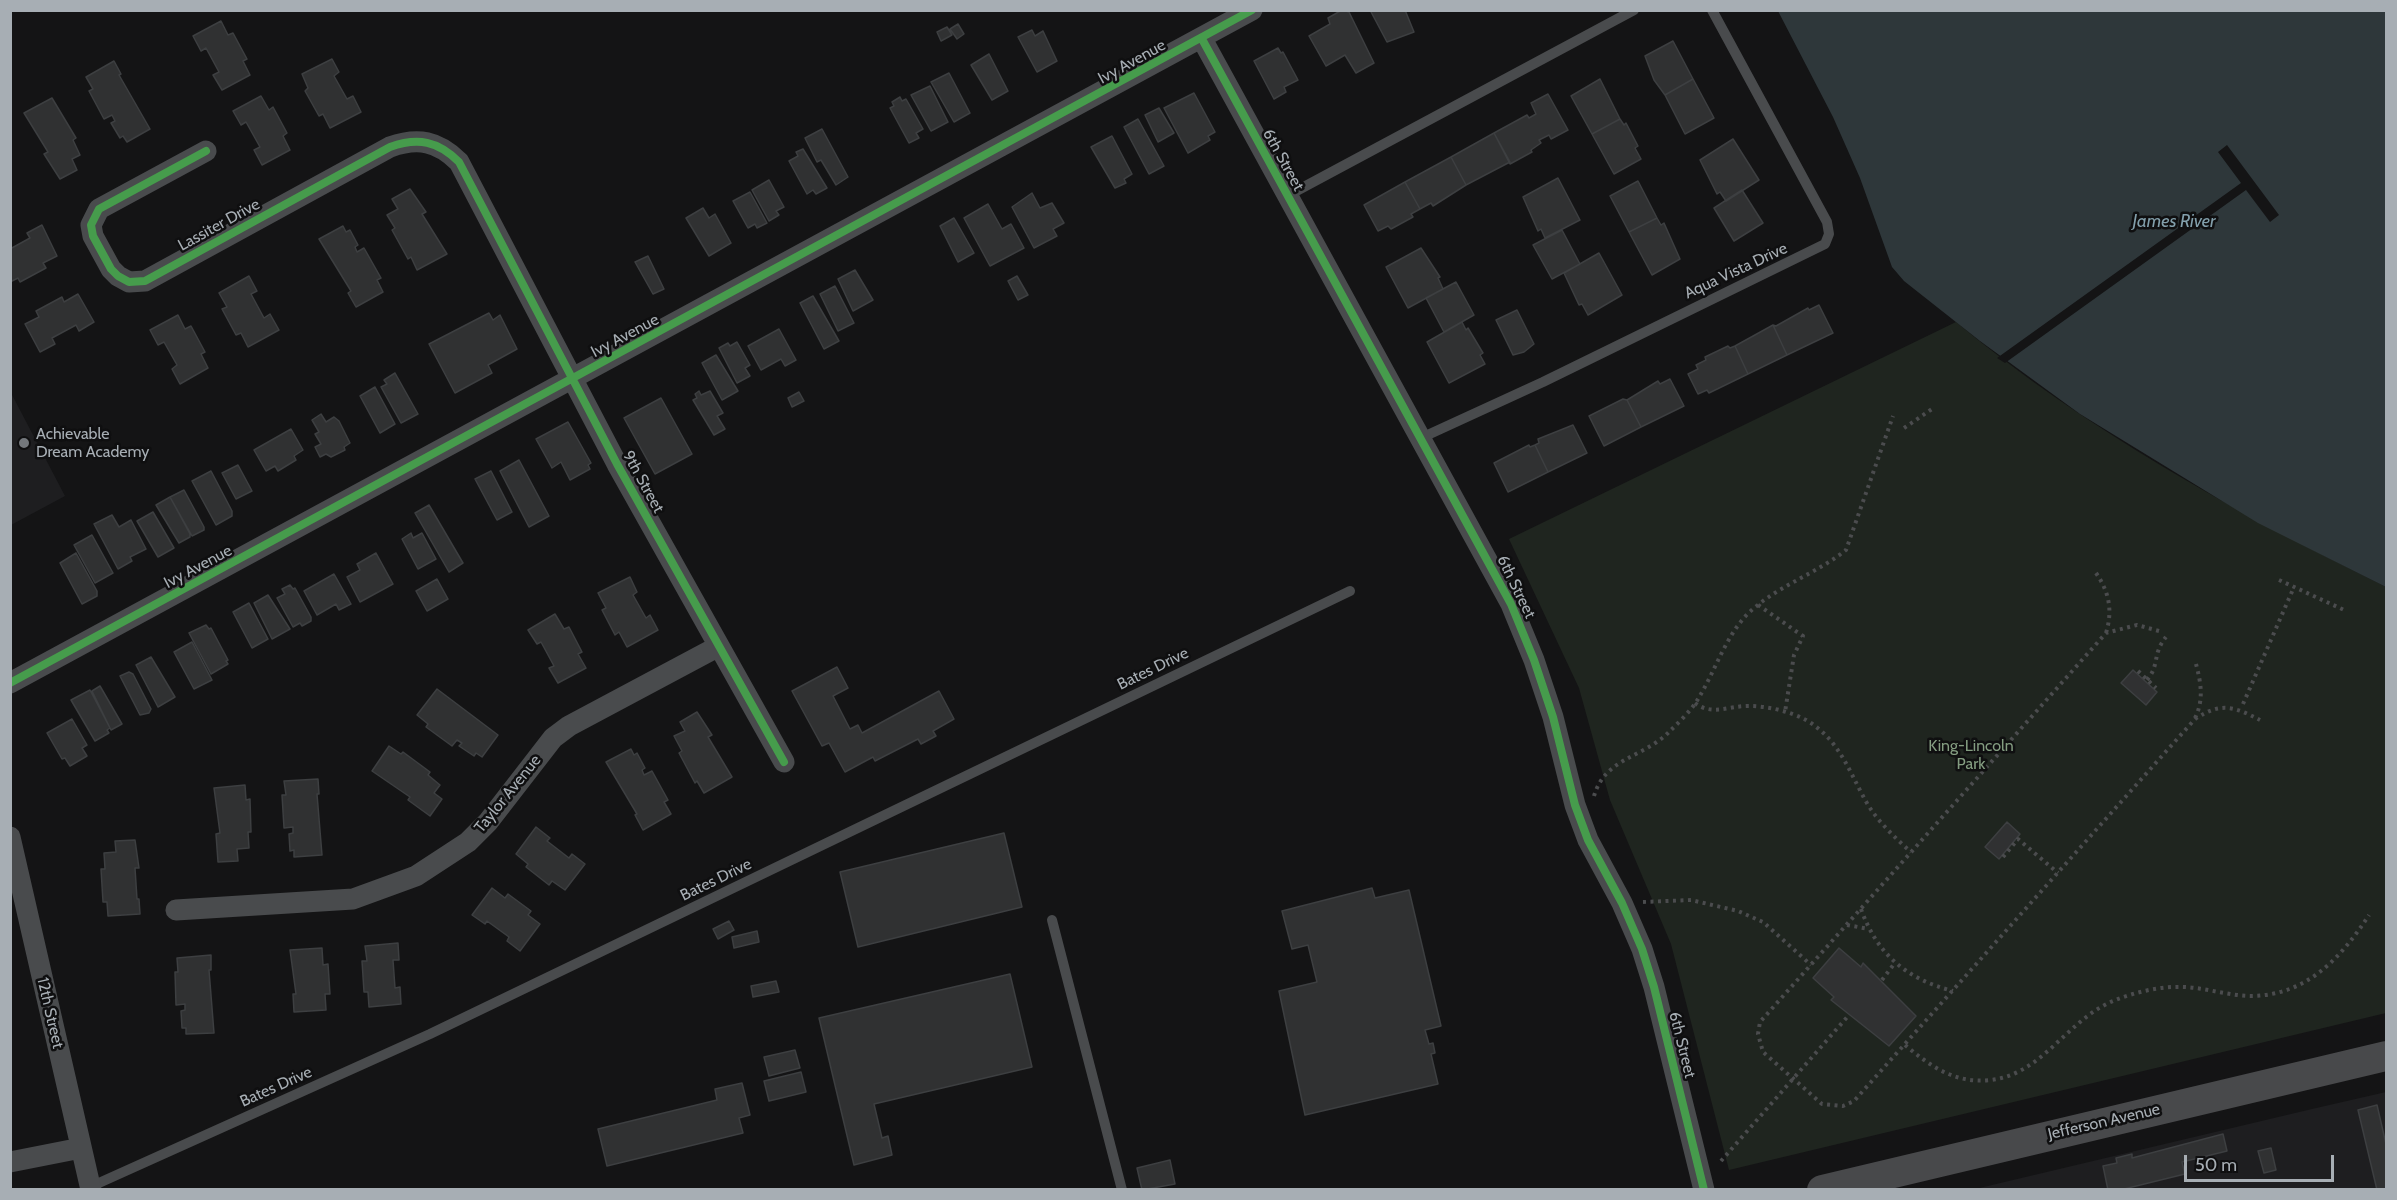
<!DOCTYPE html>
<style>
body{margin:0}
#map{position:relative;width:2397px;height:1200px;overflow:hidden;background:#141415;font-family:Cabin,sans-serif}
canvas{display:block}
.frame{position:absolute;inset:0;border:12px solid #a7aeb4;pointer-events:none}
.scale{position:absolute;left:2184px;top:1155px;width:150px;height:27px;box-sizing:border-box;border:3px solid #a7aeb4;border-top:0;padding-left:8px;font-size:18px;line-height:21px;white-space:nowrap;color:#a7aeb4;-webkit-text-stroke:4px #0f0f10;paint-order:stroke}
</style>
<div id="map">
<canvas width="2397" height="1200"></canvas>
<div class="frame"></div>
<div class="scale">50 m</div>
</div>
<script>
const g = document.querySelector('canvas').getContext('2d');
g.lineJoin = 'round';
function paint(path, color) {
  g.fillStyle = color;
  g.fill(path, 'evenodd');
}
function strokePath(path, color, width, dash) {
  g.strokeStyle = color;
  g.lineWidth = width;
  g.lineCap = dash ? 'butt' : 'round';
  g.setLineDash(dash || []);
  g.stroke(path);
}
function label(font, color, halo, rows, align = 'center') {
  g.font = font + ' Cabin,sans-serif';
  g.lineWidth = 5;
  g.setLineDash([]);
  g.textBaseline = 'middle';
  g.strokeStyle = halo;
  g.fillStyle = color;
  for (const [text, x, y, turn = 0] of rows) {
    g.save();
    g.translate(x, y);
    g.rotate((+turn || 0) * Math.PI / 180);
    g.textAlign = isNaN(turn) ? turn : align;
    if (halo) g.strokeText(text, 0, 0);
    g.fillText(text, 0, 0);
    g.restore();
  }
}
paint(new Path2D(`
 M 10,391 L 65,496 L 11,525 L 10,525 Z
 M 2386,1092 L 2386,1189 L 1971,1190 L 2312,1109 Z`), '#1e1e20');
paint(new Path2D(`
 M 1956,322 C 2086,430 2236,512 2386,587 L 2386,1013 L 1729,1170 L 1671,944 L 1610,800 L 1579,688 L 1509,539 Z`), '#1f251f');
paint(new Path2D(`
 M 1778,11 L 2386,11 L 2386,587 L 2258,523 L 2080,414 L 1980,341 L 1904,281 L 1892,267 L 1860,178 L 1833,117 Z`), '#2e373a');
paint(new Path2D(`
 M 2227,145 L 2279,215 L 2270,222 L 2246,190 L 2005,363 L 1997,358 L 2241,183 L 2218,152 Z`), '#141415');
const building = new Path2D(`
 M 1342,10 L 1349,12 L 1374,63 L 1356,73 L 1345,55 L 1326,66 L 1309,36 L 1330,24 L 1328,18 Z
 M 1370,10 L 1405,10 L 1414,32 L 1387,42 Z
 M 221,21 L 228,35 L 233,33 L 247,59 L 243,61 L 250,75 L 222,90 L 213,75 L 219,72 L 206,48 L 201,51 L 193,36 Z
 M 958,24 L 964,34 L 957,39 L 950,29 Z
 M 947,27 L 952,35 L 941,41 L 937,32 Z
 M 1032,30 L 1035,36 L 1043,31 L 1057,61 L 1037,72 L 1018,37 Z
 M 1673,41 L 1693,79 L 1665,95 L 1654,80 L 1645,56 Z
 M 1278,48 L 1281,53 L 1283,52 L 1298,80 L 1284,87 L 1286,92 L 1274,99 L 1254,61 Z
 M 989,54 L 1008,91 L 992,100 L 971,65 Z
 M 332,59 L 339,72 L 334,76 L 347,99 L 353,96 L 361,112 L 330,128 L 323,114 L 319,116 L 305,91 L 308,88 L 302,74 Z
 M 114,61 L 121,74 L 119,75 L 150,129 L 127,142 L 123,136 L 120,138 L 111,123 L 115,121 L 112,115 L 104,119 L 89,91 L 93,89 L 86,77 Z
 M 949,73 L 970,113 L 954,122 L 931,82 Z
 M 1600,79 L 1620,119 L 1592,134 L 1571,96 Z
 M 1693,79 L 1714,118 L 1685,134 L 1665,95 Z
 M 930,86 L 948,122 L 931,131 L 911,95 Z
 M 1194,93 L 1215,132 L 1208,136 L 1210,140 L 1188,153 L 1164,108 Z
 M 1548,94 L 1568,130 L 1551,139 L 1549,135 L 1539,140 L 1541,143 L 1531,150 L 1532,152 L 1510,164 L 1494,133 L 1527,115 L 1529,118 L 1536,114 L 1531,103 Z
 M 261,96 L 269,110 L 273,107 L 287,133 L 283,136 L 290,150 L 262,165 L 254,150 L 260,147 L 246,122 L 241,125 L 233,111 Z
 M 900,97 L 902,101 L 906,99 L 923,129 L 916,133 L 919,138 L 909,143 L 890,108 L 894,106 L 892,102 Z
 M 52,98 L 76,138 L 73,140 L 80,155 L 72,159 L 77,170 L 60,179 L 44,154 L 48,152 L 24,113 Z
 M 1159,108 L 1174,133 L 1158,142 L 1145,115 Z
 M 1138,119 L 1164,166 L 1149,174 L 1124,127 Z
 M 1620,119 L 1624,125 L 1626,123 L 1638,146 L 1635,148 L 1641,159 L 1614,174 L 1592,134 Z
 M 822,129 L 848,177 L 836,185 L 821,160 L 817,162 L 805,138 Z
 M 1494,133 L 1510,162 L 1466,185 L 1451,157 Z
 M 1112,136 L 1132,174 L 1124,179 L 1126,183 L 1115,188 L 1091,147 Z
 M 1733,139 L 1759,180 L 1726,201 L 1720,192 L 1717,194 L 1700,160 Z
 M 803,149 L 827,188 L 816,194 L 813,190 L 807,194 L 789,161 L 798,156 L 796,152 Z
 M 1451,157 L 1466,185 L 1433,206 L 1431,203 L 1420,209 L 1405,182 Z
 M 1558,178 L 1580,220 L 1545,238 L 1541,229 L 1538,231 L 1523,197 Z
 M 769,180 L 784,207 L 776,211 L 779,215 L 769,221 L 752,190 Z
 M 1638,181 L 1657,218 L 1629,232 L 1610,196 Z
 M 1405,182 L 1420,209 L 1411,214 L 1413,217 L 1391,229 L 1388,226 L 1378,231 L 1364,205 Z
 M 410,189 L 426,212 L 422,214 L 447,254 L 417,270 L 411,257 L 408,259 L 392,230 L 395,228 L 387,215 L 398,209 L 392,199 Z
 M 1742,190 L 1763,223 L 1734,241 L 1714,208 Z
 M 750,192 L 767,223 L 757,228 L 755,224 L 748,228 L 733,201 Z
 M 1032,193 L 1040,208 L 1052,203 L 1064,223 L 1053,229 L 1057,236 L 1034,248 L 1012,207 Z
 M 988,204 L 1002,229 L 1011,224 L 1024,248 L 990,266 L 964,218 Z
 M 703,208 L 709,218 L 715,214 L 731,243 L 709,256 L 686,218 Z
 M 954,218 L 974,253 L 958,262 L 940,226 Z
 M 1657,218 L 1661,225 L 1664,223 L 1680,259 L 1652,275 L 1629,232 Z
 M 42,225 L 57,256 L 43,263 L 46,268 L 20,282 L 18,278 L 10,282 L 10,249 L 30,238 L 27,233 Z
 M 343,226 L 346,232 L 350,230 L 358,245 L 355,247 L 357,252 L 364,248 L 381,278 L 377,280 L 383,292 L 356,307 L 348,293 L 351,291 L 319,239 Z
 M 1562,230 L 1580,264 L 1552,279 L 1533,245 Z
 M 1421,248 L 1440,277 L 1438,278 L 1443,289 L 1408,308 L 1386,267 Z
 M 1599,253 L 1622,295 L 1588,315 L 1582,304 L 1579,305 L 1564,273 Z
 M 648,256 L 664,289 L 653,294 L 635,262 Z
 M 855,270 L 873,300 L 853,311 L 838,279 Z
 M 249,276 L 257,291 L 251,294 L 264,318 L 270,314 L 279,330 L 248,347 L 241,333 L 236,335 L 222,309 L 227,307 L 219,293 Z
 M 1017,276 L 1028,295 L 1018,300 L 1008,281 Z
 M 1456,282 L 1474,315 L 1444,332 L 1426,298 Z
 M 835,286 L 854,323 L 838,331 L 820,294 Z
 M 78,294 L 94,322 L 79,331 L 76,325 L 52,338 L 55,344 L 40,352 L 25,324 L 39,317 L 36,311 L 62,297 L 64,302 Z
 M 813,296 L 839,341 L 824,349 L 800,303 Z
 M 1819,305 L 1833,333 L 1787,355 L 1773,325 L 1776,326 L 1808,308 L 1809,310 Z
 M 1517,310 L 1534,344 L 1524,352 L 1513,355 L 1496,320 Z
 M 489,313 L 493,320 L 500,315 L 517,349 L 488,365 L 492,373 L 455,393 L 429,344 Z
 M 178,315 L 185,329 L 191,326 L 205,352 L 201,354 L 208,368 L 180,384 L 172,369 L 177,365 L 164,342 L 158,345 L 150,330 Z
 M 1462,322 L 1466,330 L 1468,328 L 1483,353 L 1480,355 L 1485,364 L 1449,383 L 1427,342 Z
 M 1773,325 L 1787,355 L 1748,374 L 1735,346 Z
 M 779,329 L 796,360 L 785,366 L 781,359 L 761,370 L 748,346 Z
 M 737,342 L 750,365 L 745,368 L 750,376 L 737,383 L 719,348 L 728,343 L 730,346 Z
 M 1728,346 L 1730,348 L 1735,346 L 1748,374 L 1709,393 L 1707,390 L 1698,394 L 1688,374 L 1698,369 L 1696,365 L 1706,360 L 1705,357 Z
 M 716,355 L 738,391 L 722,400 L 702,363 Z
 M 395,373 L 418,414 L 401,423 L 381,387 L 387,384 L 384,380 Z
 M 1670,379 L 1684,406 L 1641,427 L 1627,400 L 1658,381 L 1660,384 Z
 M 375,387 L 395,424 L 380,433 L 360,396 Z
 M 699,391 L 701,395 L 710,391 L 723,413 L 717,416 L 725,429 L 714,435 L 693,400 L 697,398 L 695,394 Z
 M 799,392 L 804,401 L 792,407 L 788,398 Z
 M 661,398 L 692,454 L 655,474 L 624,418 Z
 M 1623,399 L 1627,400 L 1641,427 L 1604,446 L 1589,416 Z
 M 321,414 L 326,422 L 334,417 L 339,421 L 350,443 L 344,447 L 345,450 L 331,457 L 326,454 L 320,457 L 315,447 L 321,444 L 315,434 L 319,432 L 312,420 Z
 M 568,422 L 591,463 L 588,465 L 590,469 L 570,480 L 561,462 L 552,468 L 536,439 Z
 M 1573,425 L 1587,453 L 1548,472 L 1535,445 L 1539,443 L 1538,439 Z
 M 291,429 L 303,450 L 294,456 L 296,460 L 278,471 L 275,466 L 266,471 L 254,450 Z
 M 1529,445 L 1530,447 L 1535,445 L 1548,472 L 1508,492 L 1494,463 Z
 M 519,460 L 549,516 L 529,527 L 500,471 Z
 M 238,465 L 252,491 L 236,499 L 222,473 Z
 M 211,471 L 232,511 L 232,516 L 216,525 L 192,481 Z
 M 491,471 L 512,512 L 497,520 L 475,479 Z
 M 184,490 L 204,527 L 204,530 L 192,536 L 170,497 Z
 M 170,497 L 190,534 L 190,537 L 179,543 L 156,505 Z
 M 429,505 L 463,563 L 449,572 L 415,513 Z
 M 153,512 L 174,548 L 158,557 L 137,521 Z
 M 112,515 L 119,527 L 131,520 L 146,549 L 130,557 L 132,561 L 118,569 L 94,524 Z
 M 411,533 L 413,538 L 422,533 L 436,559 L 418,569 L 402,539 Z
 M 92,535 L 113,573 L 95,583 L 74,545 Z
 M 76,553 L 97,591 L 97,596 L 82,604 L 60,563 Z
 M 376,553 L 393,584 L 360,602 L 347,577 L 360,570 L 357,564 Z
 M 334,574 L 351,604 L 339,610 L 336,604 L 317,615 L 304,591 Z
 M 630,577 L 637,592 L 633,595 L 646,618 L 650,615 L 658,630 L 627,647 L 619,632 L 615,635 L 602,610 L 606,608 L 598,593 Z
 M 437,579 L 448,599 L 427,611 L 416,591 Z
 M 290,585 L 293,589 L 295,588 L 311,617 L 311,621 L 302,626 L 300,623 L 293,627 L 277,598 L 285,594 L 282,589 Z
 M 268,595 L 290,629 L 272,639 L 254,603 Z
 M 249,603 L 268,639 L 252,648 L 233,612 Z
 M 555,614 L 564,629 L 569,627 L 582,652 L 578,654 L 586,668 L 558,683 L 549,668 L 554,666 L 541,642 L 537,644 L 528,630 Z
 M 206,625 L 209,629 L 211,628 L 228,660 L 226,661 L 228,664 L 211,674 L 189,633 Z
 M 192,642 L 212,680 L 194,689 L 174,652 Z
 M 151,657 L 175,697 L 158,707 L 136,665 Z
 M 837,667 L 848,688 L 833,696 L 850,729 L 858,725 L 862,733 L 939,691 L 954,719 L 933,731 L 936,736 L 921,744 L 918,739 L 875,761 L 873,757 L 845,772 L 829,743 L 822,746 L 792,691 Z
 M 2133,670 L 2157,692 L 2146,705 L 2121,683 Z
 M 129,672 L 133,674 L 151,709 L 149,713 L 140,715 L 122,680 L 120,676 Z
 M 100,686 L 122,724 L 111,730 L 92,691 Z
 M 437,689 L 498,735 L 482,757 L 476,753 L 474,756 L 459,746 L 462,743 L 457,740 L 452,746 L 426,727 L 428,724 L 417,715 Z
 M 90,690 L 110,728 L 107,730 L 109,733 L 95,741 L 71,700 Z
 M 697,712 L 712,735 L 708,737 L 732,777 L 704,793 L 697,781 L 695,783 L 679,753 L 682,751 L 674,736 L 685,731 L 680,722 Z
 M 72,719 L 87,745 L 82,748 L 87,756 L 70,766 L 65,758 L 62,759 L 47,733 Z
 M 389,746 L 401,754 L 403,752 L 430,772 L 428,775 L 440,785 L 434,793 L 442,799 L 430,816 L 408,800 L 410,797 L 372,771 Z
 M 631,749 L 634,755 L 637,753 L 645,768 L 642,770 L 644,775 L 652,771 L 668,800 L 664,802 L 671,814 L 643,830 L 635,815 L 637,814 L 606,762 Z
 M 318,779 L 319,794 L 317,794 L 322,855 L 294,857 L 294,850 L 290,851 L 289,834 L 293,833 L 293,827 L 284,828 L 282,795 L 286,795 L 284,781 Z
 M 245,785 L 246,800 L 250,799 L 251,832 L 248,832 L 249,848 L 237,849 L 238,861 L 218,862 L 216,834 L 220,833 L 214,788 Z
 M 2007,822 L 2020,834 L 1999,859 L 1985,847 Z
 M 536,827 L 550,838 L 547,841 L 569,858 L 572,854 L 585,864 L 565,890 L 552,881 L 549,885 L 526,867 L 528,864 L 516,854 Z
 M 1004,833 L 1022,907 L 858,947 L 840,872 Z
 M 135,840 L 139,868 L 135,868 L 137,899 L 139,899 L 140,914 L 108,916 L 107,902 L 103,902 L 101,869 L 105,869 L 104,853 L 116,852 L 115,841 Z
 M 492,888 L 505,898 L 508,894 L 531,911 L 528,915 L 540,924 L 520,951 L 507,941 L 509,937 L 487,921 L 485,924 L 472,915 Z
 M 1372,888 L 1375,898 L 1409,890 L 1441,1026 L 1425,1030 L 1429,1044 L 1433,1043 L 1435,1053 L 1431,1054 L 1438,1084 L 1305,1115 L 1279,991 L 1317,982 L 1308,945 L 1292,949 L 1282,911 Z
 M 729,921 L 734,930 L 718,939 L 713,929 Z
 M 757,931 L 759,942 L 734,948 L 732,937 Z
 M 398,943 L 399,960 L 393,960 L 395,988 L 400,987 L 401,1004 L 369,1007 L 368,992 L 364,992 L 362,961 L 367,961 L 365,946 Z
 M 322,948 L 323,965 L 328,964 L 330,994 L 325,994 L 326,1010 L 294,1012 L 293,994 L 296,994 L 290,950 Z
 M 1839,948 L 1861,967 L 1863,963 L 1916,1016 L 1889,1046 L 1831,1000 L 1834,997 L 1813,978 Z
 M 211,955 L 211,970 L 209,970 L 214,1033 L 186,1034 L 186,1028 L 182,1028 L 181,1011 L 185,1010 L 185,1004 L 176,1005 L 175,972 L 178,972 L 177,958 Z
 M 1010,974 L 1032,1067 L 874,1104 L 882,1138 L 888,1136 L 892,1155 L 854,1165 L 819,1018 Z
 M 776,981 L 779,992 L 753,997 L 751,986 Z
 M 795,1050 L 800,1068 L 769,1076 L 764,1057 Z
 M 801,1072 L 806,1092 L 769,1101 L 764,1081 Z
 M 742,1083 L 750,1115 L 739,1118 L 743,1133 L 607,1166 L 598,1129 L 717,1100 L 715,1089 Z
 M 2377,1105 L 2386,1144 L 2386,1190 L 2377,1190 L 2358,1110 Z
 M 2223,1134 L 2227,1151 L 2182,1162 L 2185,1174 L 2120,1190 L 2108,1190 L 2103,1166 L 2117,1163 L 2116,1158 L 2132,1154 L 2132,1158 Z
 M 2271,1148 L 2276,1170 L 2264,1173 L 2258,1151 Z
 M 1170,1160 L 1175,1184 L 1142,1190 L 1137,1168 Z`);
paint(building, '#303132');
strokePath(building, '#3d3f41', 1.5);
strokePath(new Path2D(`
 M 1904,428 L 1935,407
 M 2096,573 C 2109,592 2113,610 2106,633
 M 2279,580 L 2344,610
 M 1758,605 L 1803,636 L 1794,655 L 1785,712
 M 2159,631 L 2137,625 L 2106,633 L 1760,1022 L 1758,1034 L 1763,1052 L 1822,1104 L 1843,1106 L 1854,1101 L 2195,719 C 2221,702 2233,706 2260,720
 M 2138,671 L 2156,688
 M 2147,680 C 2160,665 2152,654 2166,637
 M 1695,703 C 1712,716 1728,706 1748,706 C 1767,706 1789,711 1806,720 C 1837,738 1847,766 1863,796 C 1874,818 1893,836 1911,852
 M 2243,704 L 2294,587
 M 2195,718 C 2204,700 2201,683 2196,664
 M 1594,796 C 1605,758 1642,758 1668,733 C 1678,723 1691,711 1698,699 C 1716,670 1727,631 1753,609 C 1782,584 1817,573 1846,550 L 1893,416
 M 2003,857 L 2018,839 L 2058,873
 M 1643,902 L 1691,900 L 1738,911 L 1763,922 L 1811,965
 M 1861,909 C 1877,954 1906,979 1953,991
 M 1847,925 L 1869,929
 M 1882,980 L 1894,964
 M 1905,1045 C 1930,1066 1955,1084 1990,1080 C 2042,1075 2067,1020 2113,1001 C 2135,992 2160,986 2184,987 C 2207,988 2229,996 2252,996 C 2307,995 2341,958 2369,915
 M 1721,1161 L 1849,1015`), '#4b4c4e', 4, [3, 4.5]);
strokePath(new Path2D(`
 M 1287,196 L 1634,10
 M 1421,438 L 1543,382 L 1825,244 L 1829,234 L 1827,222 L 1712,10
 M 1052,920 L 1122,1190
 M 90,1187 L 430,1034 L 1350,591`), '#494b4d', 10);
strokePath(new Path2D(`
 M 1202,39 L 1511,604 L 1534,660 L 1553,717 L 1575,805 L 1588,840 L 1622,903 L 1642,949 L 1654,987 L 1704,1190
 M 206,151 L 99,209 L 91,225 L 93,236 L 111,269 L 118,276 L 129,282 L 145,281 L 390,147 C 418,137 438,141 459,162 L 617,464 L 784,762
 M 10,683 L 1252,10
 M 10,837 L 91,1190
 M 176,910 L 353,899 L 416,876 L 468,842 L 488,822 L 553,738 L 569,726 L 719,646
 M 10,1162 L 81,1148`), '#494b4d', 21);
strokePath(new Path2D(`
 M 1822,1190 L 2386,1056`), '#48494b', 30);
strokePath(new Path2D(`
 M 1202,39 L 1511,604 L 1534,660 L 1553,717 L 1575,805 L 1588,840 L 1622,903 L 1642,949 L 1654,987 L 1704,1190
 M 206,151 L 99,209 L 91,225 L 93,236 L 111,269 L 118,276 L 129,282 L 145,281 L 390,147 C 418,137 438,141 459,162 L 617,464 L 784,762
 M 10,683 L 1252,10`), '#469c4c', 8);
for (const [x, y, r, color] of [
 [24,443,6,"#74787c"]
]) {
  const dot = new Path2D();
  dot.arc(x, y, r, 0, 2 * Math.PI);
  g.fillStyle = color;
  g.fill(dot);
  strokePath(dot, '#0f0f10', 2);
}
label('16px', '#a7aeb4', '#0f0f10', [
 ["Ivy Avenue",1132,62,-29],
 ["6th Street",1283,160,61],
 ["Lassiter Drive",219,225,-29],
 ["Aqua Vista Drive",1736,271,-25],
 ["Ivy Avenue",625,336,-28],
 ["9th Street",643,482,61],
 ["Ivy Avenue",198,567,-28],
 ["6th Street",1516,587,64],
 ["Bates Drive",1153,669,-26],
 ["Taylor Avenue",508,794,-51],
 ["Bates Drive",716,880,-26],
 ["12th Street",50,1013,77],
 ["6th Street",1682,1045,76],
 ["Bates Drive",276,1087,-24],
 ["Jefferson Avenue",2104,1122,-13]
]);
label('16px', '#a7aeb4', '#0f0f10', [
 ["Achievable",36,434],
 ["Dream Academy",36,452]
], 'left');
label('16px', '#849d81', '#0f0f10', [
 ["King-Lincoln",1971,746],
 ["Park",1971,764]
]);
label('italic 18px', '#829fab', '#0f0f10', [
 ["James River",2174,222]
]);
</script>
